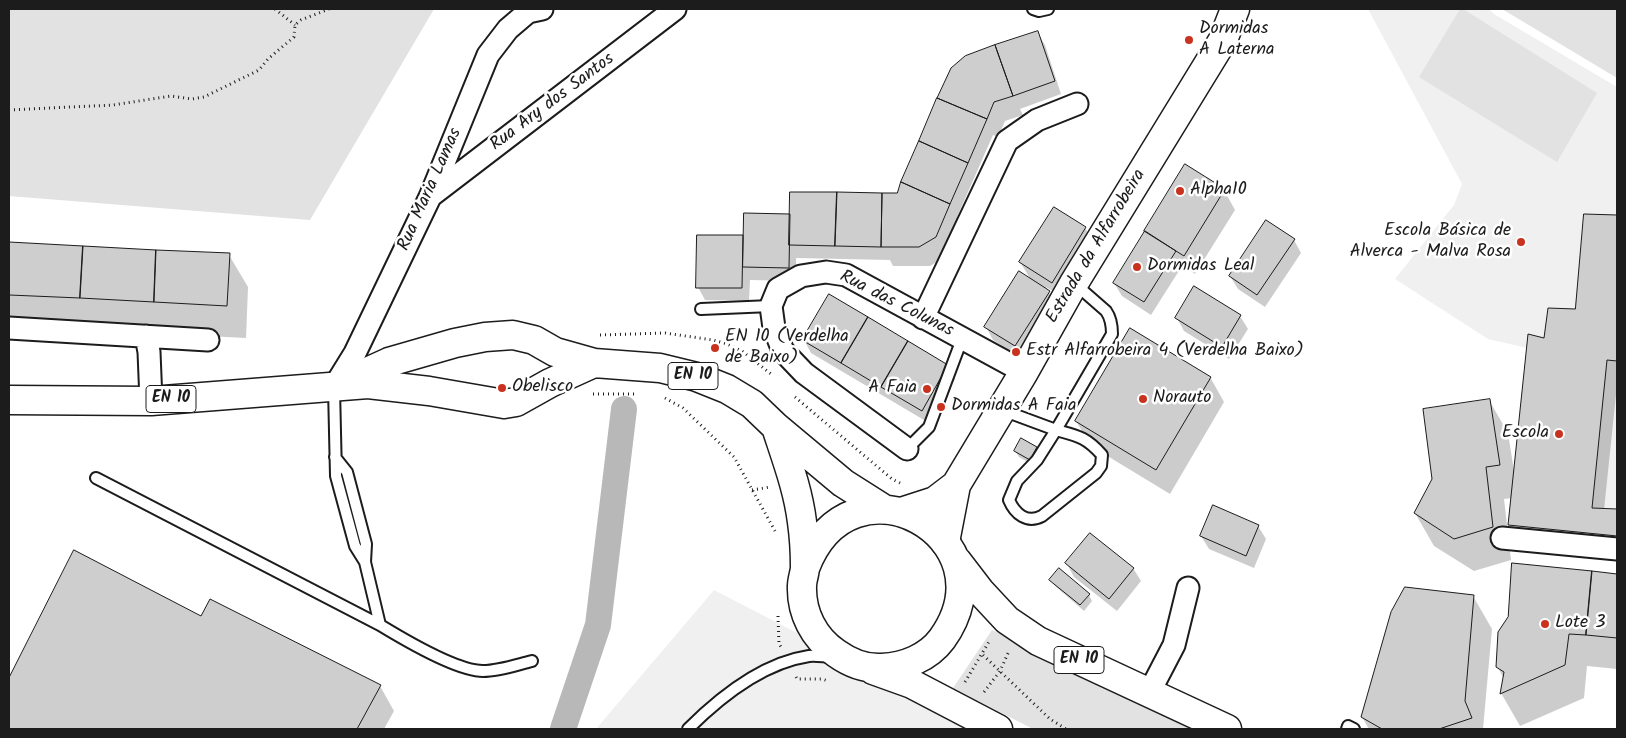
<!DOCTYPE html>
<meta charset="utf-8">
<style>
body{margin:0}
#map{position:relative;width:1626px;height:738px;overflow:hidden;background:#fff;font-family:Kalam,sans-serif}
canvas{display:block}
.frame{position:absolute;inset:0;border:10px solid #1c1c1c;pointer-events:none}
</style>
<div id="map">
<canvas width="1626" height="738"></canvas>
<div class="frame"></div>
</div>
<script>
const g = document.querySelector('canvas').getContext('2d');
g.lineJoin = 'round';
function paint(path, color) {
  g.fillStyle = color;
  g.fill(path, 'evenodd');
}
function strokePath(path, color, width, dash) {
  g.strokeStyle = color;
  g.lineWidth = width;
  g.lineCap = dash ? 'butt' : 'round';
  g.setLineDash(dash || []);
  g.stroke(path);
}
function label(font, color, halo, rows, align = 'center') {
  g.font = font + ' Kalam,sans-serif';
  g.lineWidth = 5;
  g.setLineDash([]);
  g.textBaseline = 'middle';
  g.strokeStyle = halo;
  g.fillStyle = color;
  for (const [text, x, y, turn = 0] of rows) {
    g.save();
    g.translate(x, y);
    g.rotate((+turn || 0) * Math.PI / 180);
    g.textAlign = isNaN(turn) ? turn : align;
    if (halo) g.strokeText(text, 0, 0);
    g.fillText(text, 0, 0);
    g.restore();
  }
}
paint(new Path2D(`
 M 1368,9 L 1489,9 L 1494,14 L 1617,87 L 1617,536 L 1508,525 L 1527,348 L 1488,339 L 1395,279 L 1454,205 L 1462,184 Z
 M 714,590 L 983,729 L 596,729 Z`), '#f0f0f0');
paint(new Path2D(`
 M 9,9 L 434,9 L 310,220 L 9,196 Z
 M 1460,9 L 1463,9 L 1597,93 L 1557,162 L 1419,77 Z
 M 1502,9 L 1617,9 L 1617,78 Z
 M 992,630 L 1201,729 L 1033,729 L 953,688 Z`), '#e2e2e2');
paint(new Path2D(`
 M 1037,32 L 1045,45 L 1061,94 L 1020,109 L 1023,115 L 1005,121 L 998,137 L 993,135 L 957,217 L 961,224 L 947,256 L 930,266 L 893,266 L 890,260 L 796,258 L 796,281 L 750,280 L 749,301 L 705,300 L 698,287 L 698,236 L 744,237 L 791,215 L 898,195 Z
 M 1185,166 L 1224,190 L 1235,210 L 1195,274 L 1182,266 L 1151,315 L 1122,296 L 1114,283 Z
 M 1585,215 L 1617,217 L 1617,385 L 1604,510 L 1617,511 L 1617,554 L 1520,544 L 1509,525 L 1512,498 L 1504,499 L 1511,560 L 1474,571 L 1434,546 L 1415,513 L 1489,400 L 1508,433 L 1514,471 L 1545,340 L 1576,310 Z
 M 1085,228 L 1093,241 L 1060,295 L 1046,287 L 1056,304 L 1022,359 L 993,340 L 986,327 L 1031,280 L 1020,262 Z
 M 1294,240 L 1301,253 L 1265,307 L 1238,289 L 1230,276 Z
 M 9,244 L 229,255 L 248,287 L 246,338 L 9,326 Z
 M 1240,316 L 1248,329 L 1229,359 L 1184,331 L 1177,318 Z
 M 804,340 L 948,366 L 955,379 L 929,423 L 811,353 Z
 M 1210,377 L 1224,402 L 1170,494 L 1091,446 L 1076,421 Z
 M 1036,448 L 1039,454 L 1033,465 L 1019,457 L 1015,451 Z
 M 1258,526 L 1266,539 L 1254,568 L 1209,549 L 1201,536 Z
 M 74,551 L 201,617 L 380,686 L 394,711 L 384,729 L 9,729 L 9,681 Z
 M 1067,564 L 1133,568 L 1141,581 L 1117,611 L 1074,577 Z
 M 1513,565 L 1617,575 L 1617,669 L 1587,666 L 1584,698 L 1520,726 L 1501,693 L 1504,679 L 1497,666 L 1509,617 Z
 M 1051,580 L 1089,595 L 1092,601 L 1084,611 L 1055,586 Z
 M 1473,596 L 1492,629 L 1483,729 L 1369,729 L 1362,717 Z`), '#0003');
strokePath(new Path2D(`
 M 563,729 L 598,625 L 624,409`), '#b8b8b8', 26);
const building = new Path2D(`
 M 1038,31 L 1055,81 L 1013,96 L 995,45 Z
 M 995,45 L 1013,96 L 994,102 L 987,119 L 937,98 L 951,68 L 965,56 Z
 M 937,98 L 987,119 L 968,163 L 919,141 Z
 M 919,141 L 968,163 L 950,204 L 901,182 Z
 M 1185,164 L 1225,189 L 1184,256 L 1144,231 Z
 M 901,182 L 950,204 L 936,237 L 919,247 L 881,247 L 882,193 L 897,193 Z
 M 790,192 L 837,192 L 835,246 L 789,245 Z
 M 837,192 L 882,193 L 881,247 L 835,246 Z
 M 1054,207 L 1086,227 L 1052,283 L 1019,262 Z
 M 744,213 L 790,214 L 789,268 L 743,267 Z
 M 1584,214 L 1617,215 L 1617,361 L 1607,360 L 1592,508 L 1617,509 L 1617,536 L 1508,525 L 1528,334 L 1544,338 L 1548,308 L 1575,309 Z
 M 1266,220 L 1295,239 L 1257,295 L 1229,276 Z
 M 1145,231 L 1176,251 L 1144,302 L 1113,283 Z
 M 697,235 L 743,235 L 742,288 L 696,288 Z
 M 9,242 L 83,246 L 80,298 L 9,295 Z
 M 83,246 L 156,250 L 154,302 L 80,298 Z
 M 156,250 L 230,253 L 227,306 L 154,302 Z
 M 1019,271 L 1050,291 L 1015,346 L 984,327 Z
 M 1194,286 L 1241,315 L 1222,347 L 1175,318 Z
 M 829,294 L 868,317 L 841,363 L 802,340 Z
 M 868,317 L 908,341 L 881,387 L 841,363 Z
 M 1130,328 L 1211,377 L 1156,470 L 1075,421 Z
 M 908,341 L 948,365 L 922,411 L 881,387 Z
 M 1490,399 L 1500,465 L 1486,467 L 1493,527 L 1454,539 L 1414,513 L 1432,479 L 1423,409 Z
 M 1021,438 L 1037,447 L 1030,460 L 1014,451 Z
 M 1213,505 L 1259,525 L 1246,556 L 1200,536 Z
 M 1090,533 L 1134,568 L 1109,599 L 1065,563 Z
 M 74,550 L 201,616 L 210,599 L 381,685 L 357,729 L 9,729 L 9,678 Z
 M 1512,563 L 1592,571 L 1586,635 L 1569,634 L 1565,665 L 1500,694 L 1504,672 L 1496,667 L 1498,632 L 1508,617 Z
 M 1059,568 L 1090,594 L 1080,605 L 1049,580 Z
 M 1592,571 L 1617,574 L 1617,638 L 1586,635 Z
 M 1405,587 L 1474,595 L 1465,701 L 1472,718 L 1439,729 L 1382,729 L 1361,717 L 1391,612 Z`);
paint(building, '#cecece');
strokePath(building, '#1c1c1c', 1);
const lane = new Path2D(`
 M 1033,9 L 1039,11 L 1048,9
 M 701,309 L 771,306
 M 334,388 L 336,476 L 355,546 L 365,562 L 380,625
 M 1002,410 L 1056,430 L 1037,460 L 1017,481 L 1009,500 C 1015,514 1027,524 1042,516 L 1096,473 L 1101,466 L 1102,455 C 1086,437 1078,436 1056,430 L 1112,334 C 1112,325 1111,318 1106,311 L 1074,283
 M 907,449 L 929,427 L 962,339
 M 335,457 L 347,472 L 366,544 L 365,562
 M 96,478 L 380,625 C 403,639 457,671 483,671 C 499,671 516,665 532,661
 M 688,729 C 720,697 762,663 809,656 C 816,655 825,657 832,657
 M 1347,729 L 1348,726 L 1354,729`);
const street = new Path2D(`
 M 432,195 L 675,9
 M 923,318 L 1007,141 L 1037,120 L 1077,104
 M 9,328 L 208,340
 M 146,336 L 149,352 L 151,401
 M 334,387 L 355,353 L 430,197 L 488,55 L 508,29 L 528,12 L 542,9
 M 907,449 L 804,373 L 783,351 L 774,328 L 771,306 L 778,289 L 801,276 L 826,272 L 846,275 L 1024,372
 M 1502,538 L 1617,549
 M 1149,693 L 1174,645 L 1188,588`);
const secondary = new Path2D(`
 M 901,512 L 935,501 L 956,485
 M 945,542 L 956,485 L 1024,372 L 1074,283 L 1223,40 L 1235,9`);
const primary = new Path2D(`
 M 334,387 L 389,362 L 455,343 L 485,337 L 513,335 L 534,340 L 555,352 L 594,363 L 660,368 L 697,377 L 727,389 L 752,404 L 776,427 L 843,483 L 884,509
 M 9,400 L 151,401 L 368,384 L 429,391 L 504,404 L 516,402 L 550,383 L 594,363
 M 776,427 C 786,458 798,489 802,522 C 804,536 805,552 805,567 C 805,573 802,579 802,586 C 801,613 814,638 836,653 C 850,663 866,669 882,668 C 904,667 928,658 942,639 C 1015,537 851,446 805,568
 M 957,561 L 980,591 L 1007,620 L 1038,641 L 1227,729
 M 873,670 L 912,684 L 998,729`);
strokePath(lane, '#1c1c1c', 14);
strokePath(street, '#1c1c1c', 25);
strokePath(secondary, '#1c1c1c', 31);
strokePath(primary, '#1c1c1c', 31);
strokePath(new Path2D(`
 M 275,9 L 295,25
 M 9,110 L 113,105 L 171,96 L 192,99 L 204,97 L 259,70 L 268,59 L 294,37 L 295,25 L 301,20 L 329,9
 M 600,335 L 665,333 L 713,340 L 727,344 L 742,351 L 771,374
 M 593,394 L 634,394
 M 795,397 L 892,479 L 902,484
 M 665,398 L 683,408 L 734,457 L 775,531
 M 752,490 L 770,487
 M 778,616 L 779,644 L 781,647
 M 983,655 L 1050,719 L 1066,729
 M 796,677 L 797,679 L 822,679 L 828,681
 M 965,682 L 990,640
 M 984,692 L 1000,671 L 1009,651`), '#1c1c1c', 3, [1, 4]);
strokePath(lane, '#fff', 10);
strokePath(street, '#fff', 21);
strokePath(secondary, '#fff', 28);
strokePath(primary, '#fff', 28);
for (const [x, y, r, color] of [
 [1189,40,5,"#c8321e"],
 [1180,191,5,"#c8321e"],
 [1521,242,5,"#c8321e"],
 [1137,267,5,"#c8321e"],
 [715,348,5,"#c8321e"],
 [1016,352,5,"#c8321e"],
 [502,388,5,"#c8321e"],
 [927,389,5,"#c8321e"],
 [1143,399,5,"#c8321e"],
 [941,407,5,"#c8321e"],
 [1559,434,5,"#c8321e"],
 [1545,624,5,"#c8321e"]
]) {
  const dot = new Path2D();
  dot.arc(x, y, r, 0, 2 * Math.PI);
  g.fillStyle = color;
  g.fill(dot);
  strokePath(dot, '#fff', 2);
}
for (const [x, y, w] of [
 [693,376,50],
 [171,399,50],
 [1079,660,50]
]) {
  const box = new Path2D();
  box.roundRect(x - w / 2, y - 13.5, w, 27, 4);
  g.fillStyle = '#fff';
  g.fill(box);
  strokePath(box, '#1c1c1c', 1);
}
label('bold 16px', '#1c1c1c', null, [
 ["EN 10",693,376],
 ["EN 10",171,399],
 ["EN 10",1079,660]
]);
label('18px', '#1c1c1c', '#fff', [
 ["Dormidas",1199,30],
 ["A Laterna",1199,51],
 ["Alpha10",1190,191],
 ["Escola Básica de",1511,232,"right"],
 ["Alverca - Malva Rosa",1511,253,"right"],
 ["Dormidas Leal",1147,267],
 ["EN 10 (Verdelha",725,338],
 ["de Baixo)",725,359],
 ["Estr Alfarrobeira 4 (Verdelha Baixo)",1026,352],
 ["Obelisco",512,388],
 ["A Faia",917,389,"right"],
 ["Norauto",1153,399],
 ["Dormidas A Faia",951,407],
 ["Escola",1549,434,"right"],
 ["Lote 3",1555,624]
], 'left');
label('18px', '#1c1c1c', '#fff', [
 ["Rua Ary dos Santos",553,103,-37],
 ["Rua Maria Lamas",431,190,-66],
 ["Estrada da Alfarrobeira",1097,247,-59],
 ["Rua das Colunas",896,305,27]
]);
</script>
